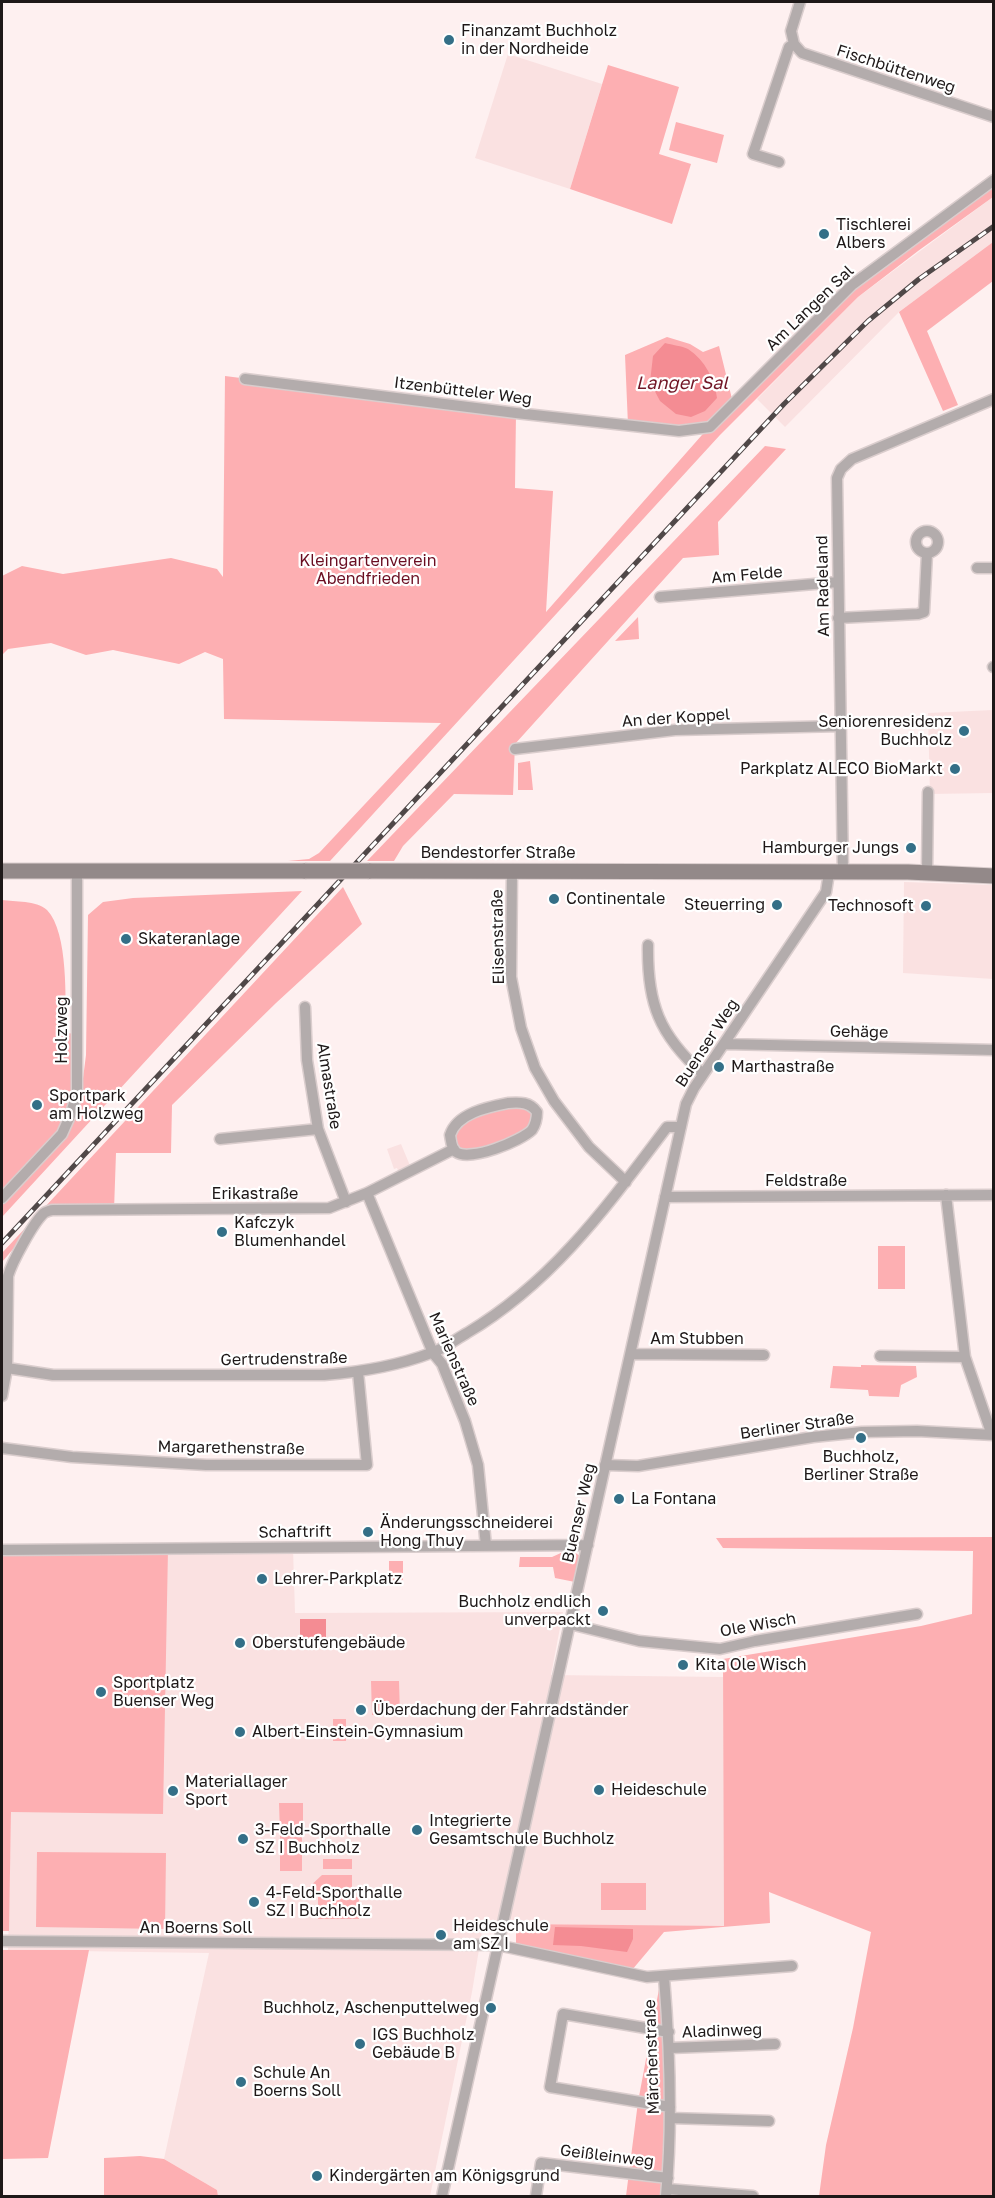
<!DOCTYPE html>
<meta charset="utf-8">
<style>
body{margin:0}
#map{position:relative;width:995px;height:2198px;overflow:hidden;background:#fef0f0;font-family:"Golos Text",sans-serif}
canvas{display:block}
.frame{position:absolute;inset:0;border:3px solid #1e1818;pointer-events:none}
</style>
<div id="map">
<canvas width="995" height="2198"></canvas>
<div class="frame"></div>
</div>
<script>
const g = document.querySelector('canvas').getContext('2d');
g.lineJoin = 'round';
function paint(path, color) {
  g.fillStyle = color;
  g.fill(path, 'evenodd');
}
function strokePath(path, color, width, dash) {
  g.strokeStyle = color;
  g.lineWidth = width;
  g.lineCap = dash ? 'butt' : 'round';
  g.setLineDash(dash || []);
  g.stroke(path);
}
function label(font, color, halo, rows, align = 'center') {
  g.font = font + ' "Golos Text",sans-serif';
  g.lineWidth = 4.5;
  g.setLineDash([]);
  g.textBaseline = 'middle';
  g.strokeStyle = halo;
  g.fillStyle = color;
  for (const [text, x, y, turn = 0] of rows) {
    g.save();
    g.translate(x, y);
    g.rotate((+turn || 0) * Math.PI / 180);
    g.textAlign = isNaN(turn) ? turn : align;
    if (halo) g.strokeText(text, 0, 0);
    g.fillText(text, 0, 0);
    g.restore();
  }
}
paint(new Path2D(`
 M 508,54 L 602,84 L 570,189 L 475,158 Z
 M 993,197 L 993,242 L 899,312 L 785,427 L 757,399 L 858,297 Z
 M 993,710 L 993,793 L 930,794 L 928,713 Z
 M 904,882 L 993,885 L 993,979 L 903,973 Z
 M 401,1144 L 411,1168 L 399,1173 L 397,1168 L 394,1169 L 387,1149 Z
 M 293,1548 L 295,1613 L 563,1612 L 551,1675 L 724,1677 L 724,1927 L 516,1924 L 484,1919 L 472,1992 L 430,2196 L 218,2196 L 217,2190 L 164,2159 L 209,1953 L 8,1950 L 11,1812 L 23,1812 L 168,1549 Z`), '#fae1e1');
paint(new Path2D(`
 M 608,65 L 679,87 L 659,154 L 691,164 L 672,224 L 570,189 Z
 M 676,122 L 724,135 L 717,163 L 669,150 Z
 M 993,180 L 993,197 L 918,251 L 858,297 L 720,435 L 330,861 L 288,861 L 309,859 L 319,853 L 441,723 L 224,719 L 223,659 L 205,652 L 179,664 L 113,650 L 86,655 L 51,643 L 8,649 L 2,655 L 2,576 L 22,566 L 63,574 L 171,558 L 217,569 L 223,577 L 225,376 L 516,413 L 515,488 L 553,491 L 546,612 L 709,427 L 628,425 L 625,355 L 667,337 L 690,344 L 703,352 L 719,346 L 733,403 L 852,285 Z
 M 993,242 L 993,281 L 927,331 L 958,405 L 943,411 L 899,312 Z
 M 765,446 L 786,449 L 718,522 L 719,555 L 683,558 L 515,744 L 513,795 L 454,794 L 403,846 L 394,861 L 367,861 Z
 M 638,616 L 639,639 L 615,641 L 638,617 Z
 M 530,761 L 533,790 L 518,790 L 518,763 Z
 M 343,887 L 362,924 L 276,1003 L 172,1105 L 171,1153 L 116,1153 L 114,1210 L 44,1213 L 2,1262 L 2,1253 Z
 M 302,891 L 2,1217 L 2,900 C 15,902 36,900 47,910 C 69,933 65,1001 66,1033 L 77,1034 L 80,1102 L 86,1055 L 88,915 L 103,902 L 133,898 Z
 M 495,1105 L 533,1107 L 536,1123 L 499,1147 L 457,1153 L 452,1129 Z
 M 878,1246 L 905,1246 L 905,1289 L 878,1289 Z
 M 861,1365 L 916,1366 L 917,1377 L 901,1385 L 899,1397 L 869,1396 L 868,1390 L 830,1388 L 833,1366 L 861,1367 Z
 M 993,1537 L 993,2196 L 819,2196 L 826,2145 L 853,2028 L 871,1932 L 769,1892 L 770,1923 L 664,1932 L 632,1970 L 516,1943 L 516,1924 L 724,1926 L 723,1659 L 921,1626 L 972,1614 L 973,1551 L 723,1548 L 716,1538 Z
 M 168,1549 L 163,1814 L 11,1812 L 9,1931 L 2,1931 L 2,1550 Z
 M 563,1552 L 574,1552 L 580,1556 L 575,1582 L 555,1578 L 553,1567 L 519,1567 L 520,1557 L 552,1557 Z
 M 389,1561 L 403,1561 L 403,1580 L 389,1581 Z
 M 371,1681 L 399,1681 L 400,1714 L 372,1715 Z
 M 333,1719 L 346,1719 L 346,1741 L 333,1741 Z
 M 279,1803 L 303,1803 L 303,1834 L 280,1834 Z
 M 280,1835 L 302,1835 L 302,1871 L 280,1871 Z
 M 37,1852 L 166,1853 L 165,1929 L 36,1927 Z
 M 323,1859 L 352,1859 L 352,1869 L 323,1869 Z
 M 322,1875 L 352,1875 L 352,1896 L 306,1896 L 306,1890 Z
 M 601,1883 L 646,1883 L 646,1910 L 601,1910 Z
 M 318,1897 L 359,1897 L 359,1919 L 318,1919 Z
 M 2,1950 L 89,1950 L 48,2158 L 2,2159 Z
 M 665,1988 L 666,2196 L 626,2196 L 638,2102 L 659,1989 Z
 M 140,2156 L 164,2159 L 217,2190 L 218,2196 L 104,2196 L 104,2158 Z`), '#fdafb2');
paint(new Path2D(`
 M 665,343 C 672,345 682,346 688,349 C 705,360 715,380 717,398 L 705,411 L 691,417 L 676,414 L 660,401 L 650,382 L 653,356 Z
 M 300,1619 L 326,1619 L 326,1648 L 300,1648 Z
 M 555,1927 L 633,1929 L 633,1939 L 627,1952 L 581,1946 L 553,1945 Z`), '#f48c93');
const street = new Path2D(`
 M 794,44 L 802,53 L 994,117
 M 779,162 L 753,154 L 789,47 L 794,44 L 791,31 L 800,2
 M 245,379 L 516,413 L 679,431 L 710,427 L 852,285 L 994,180
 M916 542a11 11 0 1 1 22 0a11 11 0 1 1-22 0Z
 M 977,568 L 994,568
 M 660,597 L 838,582
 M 838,618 L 918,614 L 924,612 L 927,553
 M 993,667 L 994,667
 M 515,749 L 675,730 L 841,726
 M 512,871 L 511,977 L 521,1028 L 535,1068 L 554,1101 L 589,1147 L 626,1182
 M 843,873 L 837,478 L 841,469 L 852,459 L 994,399
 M 927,873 L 928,792
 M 648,945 C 647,1003 659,1035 703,1074
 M 305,1007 L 307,1060 L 318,1129 L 346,1202
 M 724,1044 L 994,1050
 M 508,1103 C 520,1102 530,1102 537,1112 C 537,1119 536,1124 532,1130 C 521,1141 470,1162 456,1152 C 451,1148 451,1140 450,1135 C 457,1113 488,1107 508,1103 Z
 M 220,1139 L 318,1129
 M 367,1193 L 433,1353 L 442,1364 L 465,1421 L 478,1465 L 486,1546
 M 946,1195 L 965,1357 L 992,1435
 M 665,1197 L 994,1195
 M 2,1198 L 62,1134 L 70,1116 L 77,1094 L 77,872
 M 631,1354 L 764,1355
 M 880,1356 L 965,1357
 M 7,1368 L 53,1375 L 324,1375 C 360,1372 397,1366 431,1353 C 444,1349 456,1339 467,1333 C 553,1282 608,1205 667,1127 L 681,1127
 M 2,1396 L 7,1368 L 8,1276 C 12,1262 33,1223 44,1213 C 45,1212 51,1210 53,1210 L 329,1208 L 367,1193 L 454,1149
 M 2,1448 L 72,1457 L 206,1465 L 367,1465 L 358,1372
 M 605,1465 L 638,1466 L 813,1437 L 862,1432 L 917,1431 L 994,1435
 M 2,1550 L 588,1545
 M 570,1624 L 639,1641 L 720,1649 L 755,1641 L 917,1614
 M 2,1941 L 497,1945 L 647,1977 L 792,1966
 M 664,1977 C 670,2050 673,2123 666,2196
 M 669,2032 L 563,2014 L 550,2087 L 670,2107
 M 670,2048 L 775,2044
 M 670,2118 L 769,2121
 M 667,2189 L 753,2196
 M 442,2196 L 686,1104 L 694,1088 L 826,892 L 829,873
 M 536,2196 L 541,2163 L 668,2178`);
const secondary = new Path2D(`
 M 2,871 L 305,871
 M 369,871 L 908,872 L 994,876`);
strokePath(street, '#dacdcd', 13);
strokePath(secondary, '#dacdcd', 17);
strokePath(street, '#b3acac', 10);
strokePath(secondary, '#938989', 15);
const rail = new Path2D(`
 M 2,1243 L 784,404 L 868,321 L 919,279 L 994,226`);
strokePath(rail, '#504848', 5);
strokePath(rail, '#fff', 3, [9]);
const secondaryBridge = new Path2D(`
 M 305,871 L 369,871`);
strokePath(secondaryBridge, '#dacdcd', 17, []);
strokePath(secondaryBridge, '#938989', 15);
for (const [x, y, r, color] of [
 [449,40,6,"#346f87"],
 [824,234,6,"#346f87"],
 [964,731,6,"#346f87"],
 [955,769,6,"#346f87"],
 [911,848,6,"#346f87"],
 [554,899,6,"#346f87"],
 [777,905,6,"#346f87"],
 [926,906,6,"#346f87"],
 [126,939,6,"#346f87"],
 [719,1067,6,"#346f87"],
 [37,1105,6,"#346f87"],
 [222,1232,6,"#346f87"],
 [861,1438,6,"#346f87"],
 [619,1499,6,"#346f87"],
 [368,1532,6,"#346f87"],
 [262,1579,6,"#346f87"],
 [603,1611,6,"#346f87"],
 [240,1643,6,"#346f87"],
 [683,1665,6,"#346f87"],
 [101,1692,6,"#346f87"],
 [361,1710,6,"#346f87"],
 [240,1732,6,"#346f87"],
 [599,1790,6,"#346f87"],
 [173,1791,6,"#346f87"],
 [417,1830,6,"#346f87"],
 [243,1839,6,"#346f87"],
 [254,1902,6,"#346f87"],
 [441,1935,6,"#346f87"],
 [491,2008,6,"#346f87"],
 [360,2044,6,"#346f87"],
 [241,2082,6,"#346f87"],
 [317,2176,6,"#346f87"]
]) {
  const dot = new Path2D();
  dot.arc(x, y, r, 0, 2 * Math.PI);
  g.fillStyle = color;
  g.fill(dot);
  strokePath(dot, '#fff', 2);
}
label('16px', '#1e1818', '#fff', [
 ["Finanzamt Buchholz",461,31],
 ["in der Nordheide",461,49],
 ["Tischlerei",836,225],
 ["Albers",836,243],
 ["Seniorenresidenz",952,722,"right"],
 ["Buchholz",952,740,"right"],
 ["Parkplatz ALECO BioMarkt",943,769,"right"],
 ["Hamburger Jungs",899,848,"right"],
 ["Continentale",566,899],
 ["Steuerring",765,905,"right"],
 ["Technosoft",914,906,"right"],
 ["Skateranlage",138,939],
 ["Marthastraße",731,1067],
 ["Sportpark",49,1096],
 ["am Holzweg",49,1114],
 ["Kafczyk",234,1223],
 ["Blumenhandel",234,1241],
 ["Buchholz,",861,1457,"center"],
 ["Berliner Straße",861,1475,"center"],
 ["La Fontana",631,1499],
 ["Änderungsschneiderei",380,1523],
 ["Hong Thuy",380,1541],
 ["Lehrer-Parkplatz",274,1579],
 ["Buchholz endlich",591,1602,"right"],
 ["unverpackt",591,1620,"right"],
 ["Oberstufengebäude",252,1643],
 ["Kita Ole Wisch",695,1665],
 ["Sportplatz",113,1683],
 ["Buenser Weg",113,1701],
 ["Überdachung der Fahrradständer",373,1710],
 ["Albert-Einstein-Gymnasium",252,1732],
 ["Materiallager",185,1782],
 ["Sport",185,1800],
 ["Heideschule",611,1790],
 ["Integrierte",429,1821],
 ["Gesamtschule Buchholz",429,1839],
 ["3-Feld-Sporthalle",255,1830],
 ["SZ I Buchholz",255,1848],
 ["4-Feld-Sporthalle",266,1893],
 ["SZ I Buchholz",266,1911],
 ["Heideschule",453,1926],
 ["am SZ I",453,1944],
 ["Buchholz, Aschenputtelweg",479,2008,"right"],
 ["IGS Buchholz",372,2035],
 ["Gebäude B",372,2053],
 ["Schule An",253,2073],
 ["Boerns Soll",253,2091],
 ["Kindergärten am Königsgrund",329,2176]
], 'left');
label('16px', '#1e1818', '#fff', [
 ["Fischbüttenweg",896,69,18],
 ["Am Langen Sal",810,308,-44],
 ["Itzenbütteler Weg",463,391,7],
 ["Am Felde",747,575,-5],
 ["Am Radeland",823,586,-91],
 ["An der Koppel",676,718,-4],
 ["Bendestorfer Straße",498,853],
 ["Elisenstraße",498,937,-91],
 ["Holzweg",62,1030,-90],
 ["Gehäge",859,1032,1],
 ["Buenser Weg",707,1043,-57],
 ["Almastraße",329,1086,81],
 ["Feldstraße",806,1181],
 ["Erikastraße",255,1194],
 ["Am Stubben",697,1339],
 ["Gertrudenstraße",284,1359,-1],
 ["Marienstraße",454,1359,66],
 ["Berliner Straße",797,1426,-8],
 ["Margarethenstraße",231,1448,1],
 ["Buenser Weg",579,1513,-77],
 ["Schaftrift",295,1532,-1],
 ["Ole Wisch",758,1625,-10],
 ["An Boerns Soll",196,1928],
 ["Aladinweg",722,2031,-2],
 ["Märchenstraße",652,2057,-92],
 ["Geißleinweg",607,2156,7]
]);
label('16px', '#6a0d21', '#fff', [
 ["Kleingartenverein",368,561],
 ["Abendfrieden",368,579]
]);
label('italic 18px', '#721727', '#fff', [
 ["Langer Sal",682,383]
]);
</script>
